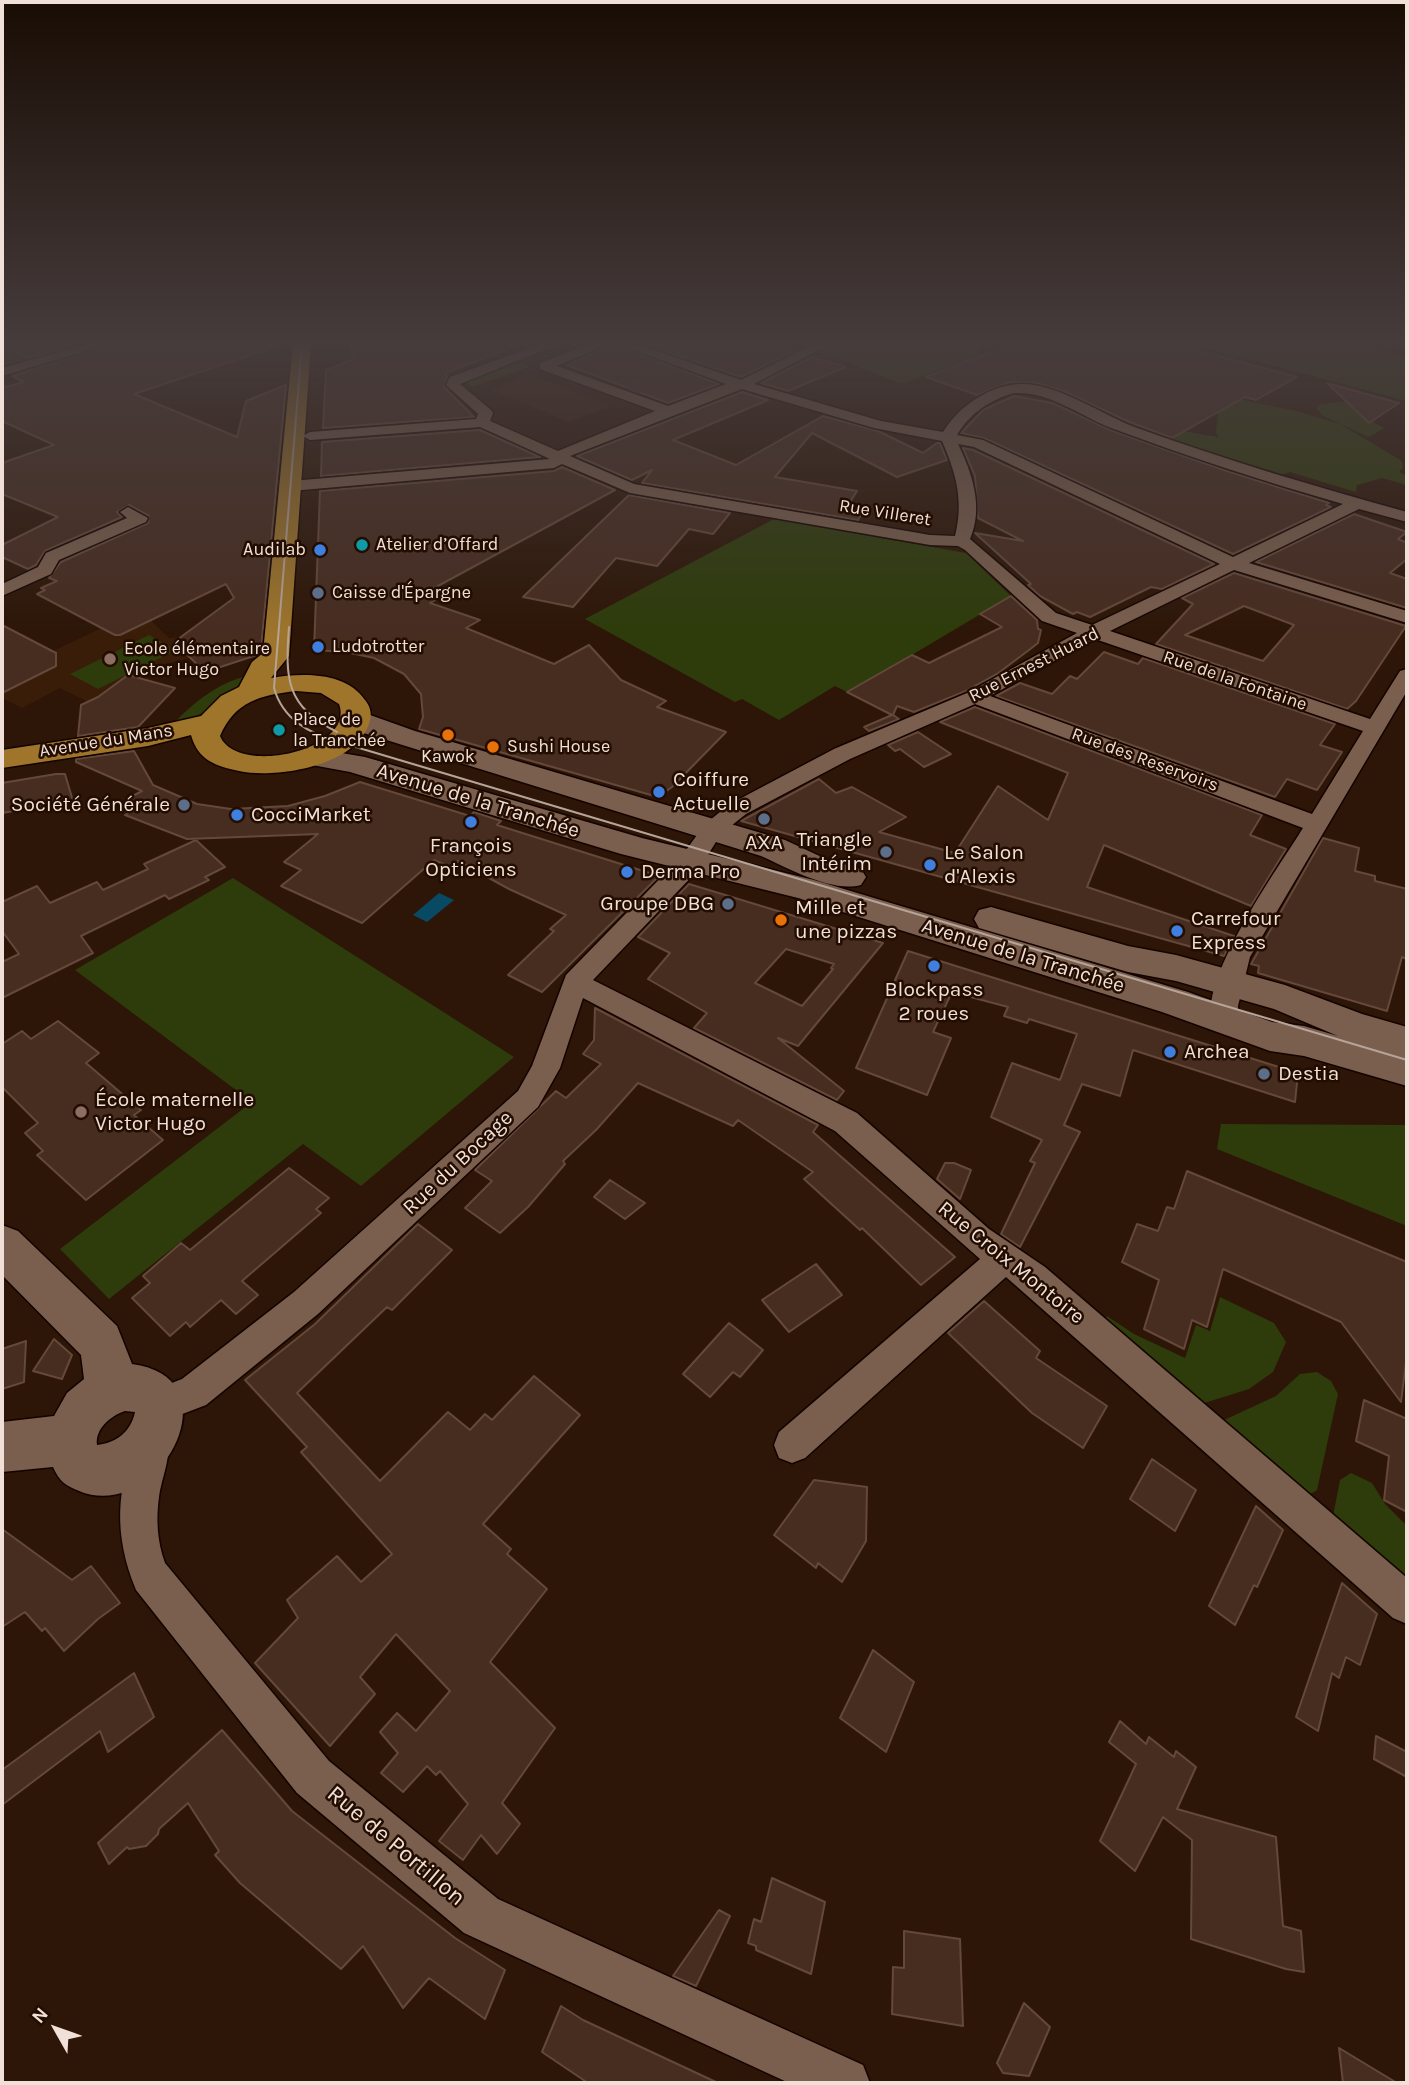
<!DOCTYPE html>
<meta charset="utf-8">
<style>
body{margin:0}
#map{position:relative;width:1409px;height:2085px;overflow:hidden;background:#2d1607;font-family:Karla,sans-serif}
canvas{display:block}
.frame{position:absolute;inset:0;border:4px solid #f1e0d7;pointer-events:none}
.north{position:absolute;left:21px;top:1994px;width:70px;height:70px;-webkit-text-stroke:5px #230d01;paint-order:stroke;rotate:310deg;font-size:19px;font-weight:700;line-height:28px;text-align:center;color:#f1e0d7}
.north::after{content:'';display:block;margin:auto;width:24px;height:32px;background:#f1e0d7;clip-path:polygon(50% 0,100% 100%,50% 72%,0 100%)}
</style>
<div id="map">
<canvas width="1409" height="2085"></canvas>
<div class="frame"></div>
<div class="north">N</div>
</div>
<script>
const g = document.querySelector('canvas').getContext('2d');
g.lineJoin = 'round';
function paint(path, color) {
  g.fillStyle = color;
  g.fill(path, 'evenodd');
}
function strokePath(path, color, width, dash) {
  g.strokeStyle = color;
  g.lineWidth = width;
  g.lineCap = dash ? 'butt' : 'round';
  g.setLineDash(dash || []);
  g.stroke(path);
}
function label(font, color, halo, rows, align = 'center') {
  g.font = font + ' Karla,sans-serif';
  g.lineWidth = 5;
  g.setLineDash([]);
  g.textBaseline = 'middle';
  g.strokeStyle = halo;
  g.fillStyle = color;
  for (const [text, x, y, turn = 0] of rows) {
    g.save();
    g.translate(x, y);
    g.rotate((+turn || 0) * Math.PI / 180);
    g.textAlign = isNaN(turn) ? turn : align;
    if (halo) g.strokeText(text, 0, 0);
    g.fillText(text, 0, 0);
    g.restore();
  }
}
paint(new Path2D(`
 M 531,375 L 611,406 L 569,422 L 491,390 Z
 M 140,610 L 169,638 L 190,637 L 204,655 L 192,660 L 189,658 L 158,666 L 139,678 L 88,702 L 60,688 L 22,708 L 2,698 L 2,675 Z`), '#391d08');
paint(new Path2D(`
 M 25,344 L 89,344 L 2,368 L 2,351 Z
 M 835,344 L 985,344 L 977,356 L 902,384 L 821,352 Z
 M 1187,344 L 1360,344 L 1407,358 L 1407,401 L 1203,347 L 1183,357 L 1166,352 Z
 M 519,361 L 528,365 L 527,368 L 472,387 L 465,381 Z
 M 1092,395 C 1130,420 1175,431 1219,437 L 1216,433 L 1218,414 L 1203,410 L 1228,397 L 1296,411 L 1340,424 L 1402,461 L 1403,468 L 1399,472 L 1407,476 L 1407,485 L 1382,478 L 1357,485 L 1356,492 L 1290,472 L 1280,475 L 1241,464 L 1116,422 L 1075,401 Z
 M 1350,401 L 1357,413 L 1384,428 L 1369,437 L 1323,416 L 1316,408 L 1321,404 Z
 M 774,519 L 966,553 L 1011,596 L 863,684 L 847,692 L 835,686 L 779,720 L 742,699 L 735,702 L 585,619 Z
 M 149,635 L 176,650 L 98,689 L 70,674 Z
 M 251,675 C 241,696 194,719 171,726 C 194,702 218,682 251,675 Z
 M 233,878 L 514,1057 L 361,1186 L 303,1144 L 109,1299 L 60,1249 L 252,1102 L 75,970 Z
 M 1221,1124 L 1407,1125 L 1407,1226 L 1217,1149 Z
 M 1220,1297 L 1274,1323 L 1286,1342 L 1273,1372 L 1249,1389 L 1198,1405 L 1104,1320 L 1107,1316 L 1134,1334 L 1185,1358 L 1196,1325 L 1210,1331 Z
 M 1317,1372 L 1331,1381 L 1338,1394 L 1317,1490 L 1309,1495 L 1222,1421 L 1276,1396 L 1300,1374 Z
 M 1351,1473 L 1372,1483 L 1385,1504 L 1407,1526 L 1407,1580 L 1333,1516 L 1340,1480 Z`), '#2d3c0a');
paint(new Path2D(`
 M 439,893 L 454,900 L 427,922 L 413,915 Z`), '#084a63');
const building = new Path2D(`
 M 2,344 L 79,344 L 28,358 Z
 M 112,344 L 271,344 L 272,348 L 134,394 L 237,437 L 246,401 L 286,385 L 261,649 L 257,655 L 205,672 L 174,642 L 234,598 L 226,584 L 120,635 L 115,635 L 37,594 L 45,590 L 41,588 L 57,581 L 49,578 L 61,562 L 148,523 L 149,516 L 129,505 L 117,512 L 122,517 L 45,551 L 36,565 L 28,569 L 2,557 L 2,545 L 58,517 L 2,494 L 2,463 L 54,445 L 2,421 L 2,388 L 24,382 L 12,376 Z
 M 349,344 L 516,344 L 516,346 L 445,373 L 447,377 L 444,387 L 474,417 L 323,428 L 326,370 L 354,359 Z
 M 614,344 L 617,346 L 719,384 L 668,403 L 567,365 Z
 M 644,344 L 769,344 L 794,351 L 741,377 Z
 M 1012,344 L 1122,344 L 1139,349 L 1152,344 L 1174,344 L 1297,377 L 1256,400 L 1245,397 L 1172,438 L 1125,420 L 1066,392 L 1037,383 L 1010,382 L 977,395 L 926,377 Z
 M 812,357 L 846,367 L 788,391 L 761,383 Z
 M 1327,383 L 1399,403 L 1369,423 Z
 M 742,392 L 768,400 L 673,440 L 736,465 L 823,416 L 878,431 L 923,453 L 937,443 L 940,443 L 947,460 L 897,477 L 812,433 L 775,477 L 857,491 L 845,510 L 862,513 L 858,520 L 642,483 L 652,470 L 632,480 L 577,456 Z
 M 1014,396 L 1052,403 L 1113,431 L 1227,471 L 1329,503 L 1326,505 L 1331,507 L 1233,554 L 984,438 L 961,433 L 983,410 Z
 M 480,430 L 540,457 L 321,476 L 322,442 Z
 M 963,448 L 973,450 L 1214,564 L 1162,589 L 1151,587 L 1090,617 L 1077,612 L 1073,614 L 1040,596 L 1028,585 L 1031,584 L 975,533 L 1023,541 L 978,518 L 975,476 Z
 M 562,467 L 615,490 L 425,593 L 439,598 L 430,603 L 480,620 L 466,628 L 554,664 L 589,645 L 621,680 L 666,701 L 657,707 L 726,732 L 672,787 L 658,797 L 419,729 L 423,717 L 421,694 L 404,674 L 374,658 L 346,652 L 314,650 L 320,491 L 554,471 Z
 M 629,495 L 730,513 L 713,534 L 689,529 L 657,566 L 616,558 L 573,607 L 523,597 Z
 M 1354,514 L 1407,532 L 1398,539 L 1407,543 L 1407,559 L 1390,573 L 1407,579 L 1407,608 L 1256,562 Z
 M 1234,573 L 1406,626 L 1356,701 L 1347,709 L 1156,644 L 1193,604 L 1182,598 ZM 1244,606 L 1294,625 L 1263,661 L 1185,635 Z
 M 1011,596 L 1037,620 L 1038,629 L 1041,630 L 1038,643 L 1029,650 L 997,674 L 966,691 L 914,712 L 897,706 L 893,715 L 899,719 L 869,731 L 864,727 L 892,715 L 847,692 L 912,655 L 929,663 L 1002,627 L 980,614 Z
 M 2,625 L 56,653 L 56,666 L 2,693 Z
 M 1104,652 L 1138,664 L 1143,658 L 1335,724 L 1320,745 L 1342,752 L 1317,790 L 1287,779 L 1275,797 L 996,696 L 1020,683 L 1052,694 L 1070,676 L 1077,679 Z
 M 128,675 L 175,688 L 138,727 L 78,736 L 81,705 L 98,697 Z
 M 975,707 L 1262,815 L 1250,835 L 1286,849 L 1251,906 L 1104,845 L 1087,887 L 1234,936 L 1224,956 L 741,821 L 819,779 L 836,793 L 852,787 L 906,817 L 879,832 L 955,853 L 998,786 L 1048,820 L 1068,773 L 940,722 Z
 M 918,732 L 951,754 L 924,767 L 900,749 L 895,751 L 888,745 Z
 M 134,751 L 153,785 L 197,804 L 231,809 L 288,806 L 325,796 L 360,782 L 470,816 L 474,812 L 501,821 L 497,825 L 659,876 L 542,992 L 508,975 L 554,931 L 550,929 L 566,915 L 509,889 L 458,861 L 451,867 L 434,860 L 362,923 L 281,886 L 301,870 L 284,862 L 318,834 L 187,839 L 125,815 L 140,806 L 129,798 L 142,791 L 76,762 L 76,759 Z
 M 56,774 L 65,774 L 73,801 L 2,813 L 2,783 Z
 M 1323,838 L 1359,848 L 1355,871 L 1375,876 L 1375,881 L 1407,889 L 1407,959 L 1402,957 L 1387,1011 L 1258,973 L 1259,966 L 1251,964 Z
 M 196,840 L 225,867 L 205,877 L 209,880 L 169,899 L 165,895 L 81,936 L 93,953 L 2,998 L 2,962 L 19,954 L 2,931 L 2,902 L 37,886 L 50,903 L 97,882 L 103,890 L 148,869 L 144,864 Z
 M 689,884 L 883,943 L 798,1046 L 778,1038 L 844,1091 L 837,1100 L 694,1028 L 707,1013 L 648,979 L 670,953 L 638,937 ZM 786,949 L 834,964 L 831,968 L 833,969 L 802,1006 L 755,983 Z
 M 908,951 L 1298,1073 L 1295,1102 L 1133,1050 L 1120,1096 L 1082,1084 L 1064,1125 L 1080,1132 L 1020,1247 L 1001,1234 L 1035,1163 L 1030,1161 L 1042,1140 L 991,1117 L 1012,1063 L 1060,1080 L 1077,1034 L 1029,1019 L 1027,1023 L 1004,1016 L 1008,1007 L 952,992 L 933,1032 L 951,1038 L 927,1095 L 856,1068 Z
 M 595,1008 L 818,1125 L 813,1132 L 955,1257 L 921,1285 L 862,1228 L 860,1230 L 804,1179 L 813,1172 L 738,1120 L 733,1126 L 638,1083 L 596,1130 L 563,1161 L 565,1164 L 528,1207 L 500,1233 L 465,1208 L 492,1181 L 475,1170 L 556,1091 L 566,1098 L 601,1064 L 583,1054 L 594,1040 Z
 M 58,1021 L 99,1053 L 86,1063 L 141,1110 L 134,1115 L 163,1140 L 86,1200 L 37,1155 L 43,1151 L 25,1133 L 38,1123 L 2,1087 L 2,1044 L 22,1031 L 31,1039 Z
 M 945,1163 L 954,1163 L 971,1170 L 960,1199 L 937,1179 Z
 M 289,1168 L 329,1198 L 316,1209 L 321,1213 L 242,1281 L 258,1295 L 236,1314 L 221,1300 L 190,1327 L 186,1322 L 170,1336 L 132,1298 L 150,1283 L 143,1276 L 181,1243 L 190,1250 Z
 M 1187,1171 L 1407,1262 L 1407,1354 L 1401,1402 L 1341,1322 L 1223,1269 L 1207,1327 L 1192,1320 L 1184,1349 L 1144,1329 L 1159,1280 L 1122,1262 L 1137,1224 L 1158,1231 L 1167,1207 L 1174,1209 Z
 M 610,1180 L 645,1203 L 625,1219 L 594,1197 Z
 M 418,1224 L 452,1250 L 392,1310 L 387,1307 L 297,1393 L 380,1481 L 448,1412 L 470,1430 L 485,1414 L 492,1420 L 534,1376 L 580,1415 L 483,1524 L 511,1549 L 507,1554 L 547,1589 L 490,1662 L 555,1728 L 502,1803 L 520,1824 L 497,1854 L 481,1835 L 463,1860 L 439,1841 L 468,1804 L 440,1771 L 436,1775 L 427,1766 L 403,1792 L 381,1773 L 398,1753 L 380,1732 L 397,1713 L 416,1731 L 450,1691 L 396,1634 L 360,1677 L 375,1694 L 330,1746 L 255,1663 L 298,1618 L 287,1600 L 337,1556 L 361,1582 L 392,1554 L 301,1452 L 307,1447 L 245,1380 L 315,1324 Z
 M 816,1264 L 842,1295 L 789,1332 L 762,1300 Z
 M 984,1301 L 1040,1351 L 1036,1358 L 1107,1406 L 1083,1448 L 1032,1413 L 948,1333 Z
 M 729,1323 L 763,1350 L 740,1377 L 733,1372 L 710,1397 L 683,1374 Z
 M 54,1339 L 72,1355 L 62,1379 L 33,1371 Z
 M 26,1341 L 24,1382 L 2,1389 L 2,1349 Z
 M 1364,1400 L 1407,1419 L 1407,1512 L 1384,1500 L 1389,1456 L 1356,1441 Z
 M 1152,1459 L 1196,1490 L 1175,1531 L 1130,1499 Z
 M 814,1480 L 867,1487 L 866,1541 L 842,1582 L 818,1563 L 816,1568 L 774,1535 Z
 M 1256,1506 L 1283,1530 L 1257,1587 L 1254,1585 L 1235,1625 L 1209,1606 Z
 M 2,1529 L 72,1580 L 91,1566 L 120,1603 L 98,1619 L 64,1651 L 45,1628 L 42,1631 L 25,1612 L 2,1627 Z
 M 1342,1583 L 1377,1614 L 1360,1665 L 1346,1657 L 1339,1678 L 1332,1673 L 1318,1731 L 1296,1717 Z
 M 873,1650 L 914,1682 L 886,1752 L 840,1718 Z
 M 134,1673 L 154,1717 L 108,1752 L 100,1731 L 2,1805 L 2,1770 Z
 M 1120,1721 L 1146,1744 L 1149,1737 L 1174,1757 L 1176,1751 L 1196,1767 L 1177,1809 L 1276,1837 L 1283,1926 L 1301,1931 L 1304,1972 L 1286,1969 L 1191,1939 L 1192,1840 L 1163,1817 L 1135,1871 L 1100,1841 L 1136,1764 L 1109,1742 Z
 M 222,1730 L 292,1811 L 455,1938 L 505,1970 L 485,2019 L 429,1978 L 403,2008 L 363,1946 L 341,1969 L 240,1883 L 215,1855 L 219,1851 L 188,1803 L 159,1829 L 158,1834 L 146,1846 L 129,1849 L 127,1847 L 109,1864 L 98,1843 Z
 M 1376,1736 L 1407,1752 L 1407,1777 L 1374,1759 Z
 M 772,1878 L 825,1902 L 811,1974 L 756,1950 L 756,1946 L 748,1943 L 754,1919 L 761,1922 Z
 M 719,1910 L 730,1916 L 696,1986 L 673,1976 Z
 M 904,1931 L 960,1939 L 963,2026 L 892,2014 L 893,1967 L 904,1968 Z
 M 1024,2003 L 1050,2027 L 1029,2076 L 1003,2073 L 997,2063 Z
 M 561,2006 L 583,2020 L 718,2083 L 588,2083 L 542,2052 Z
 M 1339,2048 L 1397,2083 L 1343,2083 Z`);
paint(building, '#472c20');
strokePath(building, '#64483a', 2);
strokePath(new Path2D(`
 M 628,390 L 650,381`), '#4a3426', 14, [14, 7]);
const street = new Path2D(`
 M 89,344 L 109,344 L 2,376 L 2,368 Z
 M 541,344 L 559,344 L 460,384 L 491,410 L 493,413 L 490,421 L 558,451 L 655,411 L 540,369 L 540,363 L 591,344 L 609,344 L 557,366 L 668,406 L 726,384 L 618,344 L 636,344 L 741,380 L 814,344 L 830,344 L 754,384 L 881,421 L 943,432 C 959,406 991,384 1022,384 C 1059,384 1102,415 1137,428 C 1226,460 1316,487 1407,512 L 1407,522 L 1359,509 L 1249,563 L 1407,611 L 1407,623 L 1234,570 L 1110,631 L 1370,719 L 1400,671 L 1407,669 L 1407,691 L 1250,957 L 1238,1006 L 1238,1018 L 1234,1025 L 1224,1028 L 1214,1025 C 1193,986 1281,864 1303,828 L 975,704 L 850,759 L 746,814 L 721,834 L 699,869 L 593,980 L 857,1113 L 989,1229 L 1045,1267 L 1407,1578 L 1407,1624 L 1393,1618 L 1006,1277 L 805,1458 L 792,1463 L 779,1458 L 774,1445 L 779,1432 L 980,1259 L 835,1131 L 583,998 L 560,1068 L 538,1107 L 318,1314 L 206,1405 L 159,1423 L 146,1417 L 141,1405 L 146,1393 L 182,1379 L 294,1292 L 518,1091 L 532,1066 L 566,975 L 681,857 L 705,824 L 730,804 L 834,749 L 967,693 L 1077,633 L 1042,621 L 965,550 L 958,546 L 930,545 L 630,493 L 562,464 L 554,468 L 291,491 L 283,486 L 291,481 L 550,459 L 480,427 L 310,440 L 303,436 L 310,432 L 476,419 L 478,414 L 446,385 L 450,377 ZM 742,389 L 874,428 L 942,441 C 956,473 964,501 955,536 L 930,535 L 634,484 L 570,456 ZM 1014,393 C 1051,391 1081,417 1114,429 C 1189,457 1266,482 1343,504 L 1233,557 L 983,440 L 957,435 C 969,414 991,399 1014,393 ZM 958,444 L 974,447 L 1220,564 L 1092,625 L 1056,613 L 970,539 C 984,507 972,473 958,444 ZM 1095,639 L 1363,731 L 1312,814 L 990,696 Z
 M 128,507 L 148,518 L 146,522 L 59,560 L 51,574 L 2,596 L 2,584 L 38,567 L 46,553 L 127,518 L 120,512 Z
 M 152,1427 L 165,1432 C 174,1453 162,1475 159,1497 C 156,1519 157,1541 165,1563 L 329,1761 L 498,1899 L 863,2065 L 870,2083 L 789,2083 L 464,1933 L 297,1793 L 136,1590 C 113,1534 116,1488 139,1432 Z`);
const secondary = new Path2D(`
 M 356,710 L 415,731 L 785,840 L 826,859 L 861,869 L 866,877 L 861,885 C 832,893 788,868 761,856 L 354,730 L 342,719 L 346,713 Z
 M 312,748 L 365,757 L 642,838 L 814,880 L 1188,992 L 1272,1022 L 1304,1026 L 1338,1036 L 1274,1009 L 1176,981 L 1128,972 L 979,928 L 974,919 L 979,910 L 991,907 L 1128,946 L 1176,955 L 1285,985 L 1362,1014 L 1407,1027 L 1407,1086 L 1304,1056 L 1270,1051 L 1162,1012 L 798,898 L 621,854 L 350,772 L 301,763 L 297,757 L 301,751 Z
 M 2,1225 L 18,1231 L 117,1326 L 132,1364 C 238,1378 158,1524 79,1491 C 66,1486 59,1481 53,1467 L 2,1472 L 2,1422 L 54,1416 L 67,1393 L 84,1379 L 81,1355 L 2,1275 ZM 125,1411 L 135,1412 C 131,1432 116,1443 97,1445 C 95,1429 110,1416 125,1411 Z`);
const primary = new Path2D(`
 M 293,344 L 311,344 L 289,656 L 271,678 C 301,673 345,671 365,700 C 370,706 372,713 370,720 C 360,766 276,779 239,771 C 215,766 198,760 191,735 L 148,746 L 2,768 L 2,750 L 148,728 L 201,716 L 221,696 L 239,687 L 252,662 L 263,653 ZM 296,691 L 321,693 L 339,704 C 356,750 237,777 220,736 C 235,701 261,695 296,691 Z`);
strokePath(street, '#140300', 3);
strokePath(secondary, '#140300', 3);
strokePath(primary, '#140300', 3);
paint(street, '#7a5f4e');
paint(secondary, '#7a5f4e');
paint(primary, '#9e752b');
strokePath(new Path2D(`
 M 302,344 L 274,688 C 283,720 309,733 339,742 L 1407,1060
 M 289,627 C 285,680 286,706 337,732`), '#b6a499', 2);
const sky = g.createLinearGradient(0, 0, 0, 636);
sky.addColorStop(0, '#190c04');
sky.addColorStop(0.54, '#463c3c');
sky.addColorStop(1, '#463c3c00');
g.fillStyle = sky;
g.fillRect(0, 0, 1409, 636);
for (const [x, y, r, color] of [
 [362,545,7,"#0f9aa8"],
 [320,550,7,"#3f7fe0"],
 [318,593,7,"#5c6f8a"],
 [318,647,7,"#3f7fe0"],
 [110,659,7,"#8d6e63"],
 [279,730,7,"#0f9aa8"],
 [448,735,7,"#e8710a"],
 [493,747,7,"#e8710a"],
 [659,792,7,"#3f7fe0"],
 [184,805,7,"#5c6f8a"],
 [237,815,7,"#3f7fe0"],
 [764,819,7,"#5c6f8a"],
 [471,822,7,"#3f7fe0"],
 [886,852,7,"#5c6f8a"],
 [930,865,7,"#3f7fe0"],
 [627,872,7,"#3f7fe0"],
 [728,904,7,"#5c6f8a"],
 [781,920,7,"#e8710a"],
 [1177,931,7,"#3f7fe0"],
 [934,966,7,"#3f7fe0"],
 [1170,1052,7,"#3f7fe0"],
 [1264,1074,7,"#5c6f8a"],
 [81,1112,7,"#8d6e63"]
]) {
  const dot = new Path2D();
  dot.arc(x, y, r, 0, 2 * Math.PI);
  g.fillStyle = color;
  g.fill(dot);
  strokePath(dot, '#230d01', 2.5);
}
label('18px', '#f1e0d7', '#230d01', [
 ["Rue Villeret",885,513,9],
 ["Rue Ernest Huard",1034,665,-27],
 ["Rue de la Fontaine",1235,681,19],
 ["Avenue du Mans",106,741,-9],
 ["Rue des Reservoirs",1145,760,20]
]);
label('18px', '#f1e0d7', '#230d01', [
 ["Atelier d’Offard",376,545],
 ["Audilab",306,550,"right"],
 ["Caisse d'Épargne",332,593],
 ["Ludotrotter",332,647],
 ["Ecole élémentaire",124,649],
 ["Victor Hugo",124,670],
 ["Place de",293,720],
 ["la Tranchée",293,741],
 ["Sushi House",507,747],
 ["Kawok",448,757,"center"]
], 'left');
label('21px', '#f1e0d7', '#230d01', [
 ["Coiffure",673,780],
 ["Actuelle",673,804],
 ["Société Générale",170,805,"right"],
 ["CocciMarket",251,815],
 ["Triangle",872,840,"right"],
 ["Intérim",872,864,"right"],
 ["AXA",764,843,"center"],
 ["François",471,846,"center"],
 ["Opticiens",471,870,"center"],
 ["Le Salon",944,853],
 ["d'Alexis",944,877],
 ["Derma Pro",641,872],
 ["Groupe DBG",714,904,"right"],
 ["Mille et",795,908],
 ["une pizzas",795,932],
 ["Carrefour",1191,919],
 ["Express",1191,943],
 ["Blockpass",934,990,"center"],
 ["2 roues",934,1014,"center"],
 ["Archea",1184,1052],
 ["Destia",1278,1074],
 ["École maternelle",95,1100],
 ["Victor Hugo",95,1124]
], 'left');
label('21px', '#f1e0d7', '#230d01', [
 ["Avenue de la Tranchée",478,801,17],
 ["Avenue de la Tranchée",1023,956,17],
 ["Rue du Bocage",458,1163,-43],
 ["Rue Croix Montoire",1011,1263,39]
]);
label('24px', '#f1e0d7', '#230d01', [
 ["Rue de Portillon",396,1846,40]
]);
</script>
